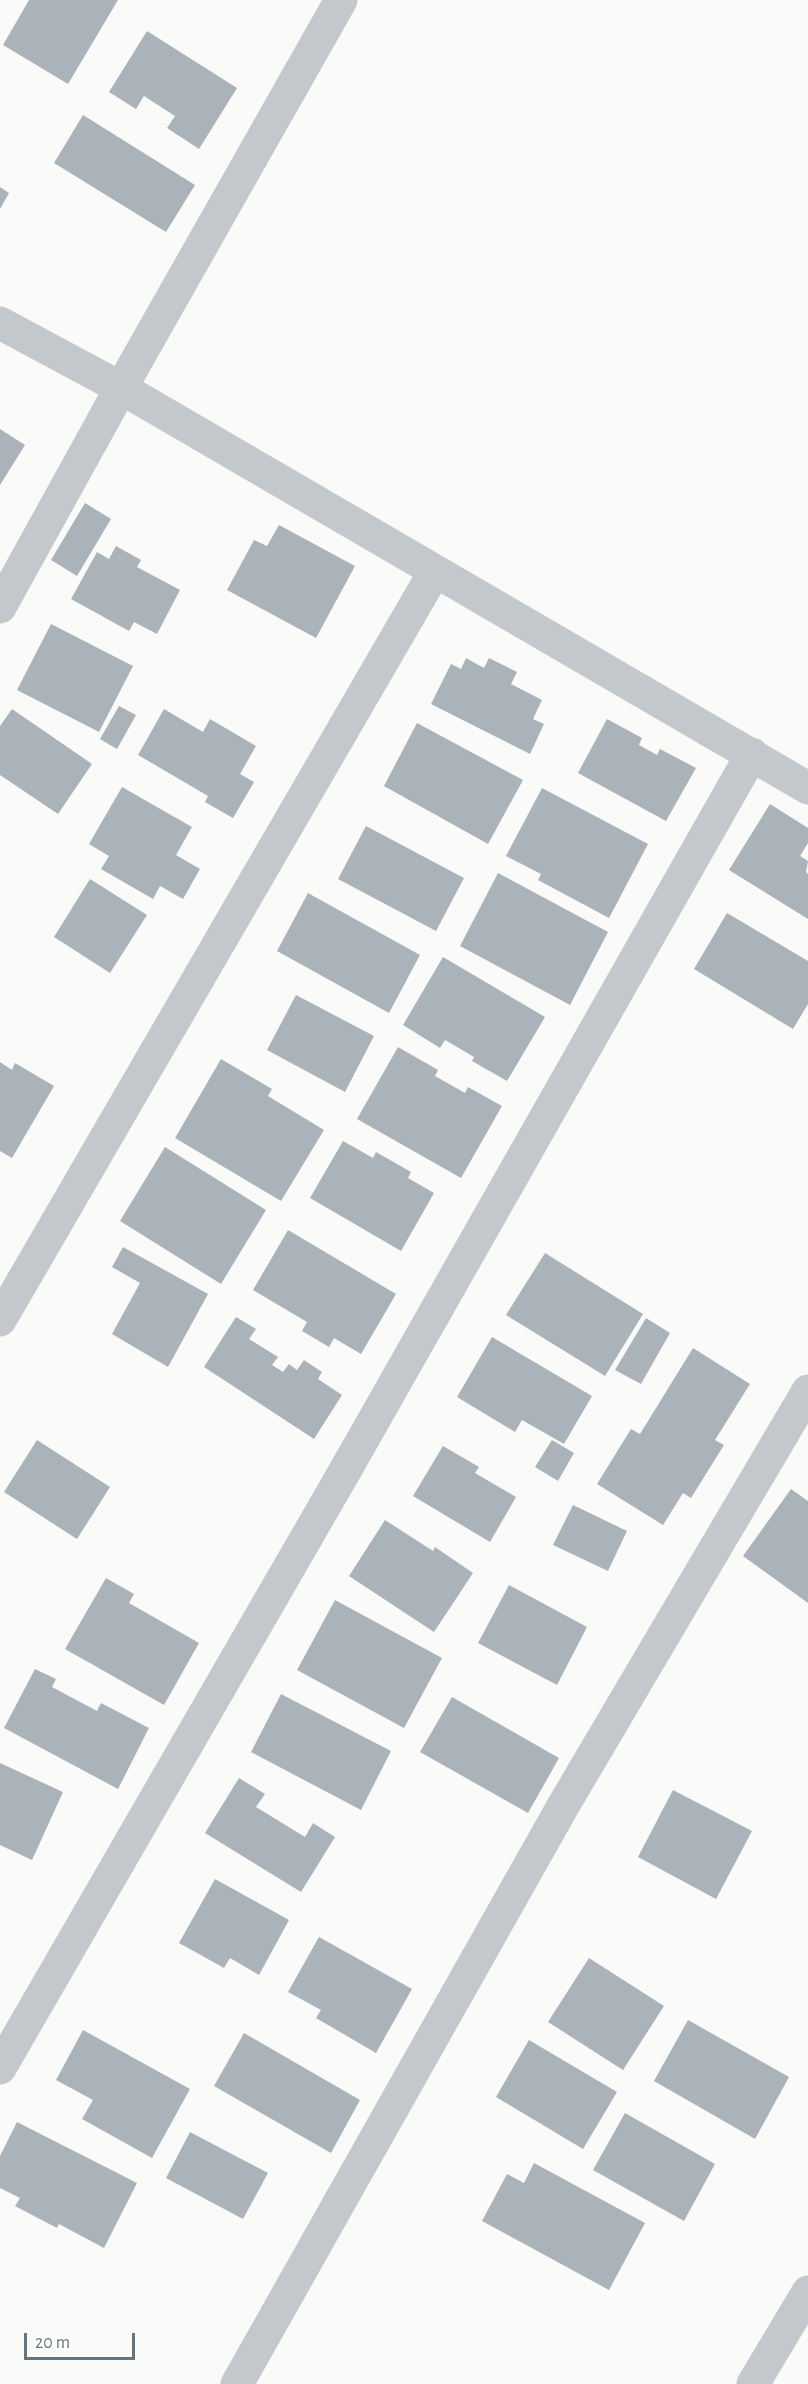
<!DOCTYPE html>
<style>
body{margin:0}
#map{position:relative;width:808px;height:2384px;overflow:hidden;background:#fafaf8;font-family:"Alegreya Sans",sans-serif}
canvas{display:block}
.scale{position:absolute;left:24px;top:2333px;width:111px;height:27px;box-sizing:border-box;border:3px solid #657683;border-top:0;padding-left:8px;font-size:18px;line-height:21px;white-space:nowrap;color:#657683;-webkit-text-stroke:4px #fff;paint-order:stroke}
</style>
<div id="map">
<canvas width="808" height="2384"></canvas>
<div class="scale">20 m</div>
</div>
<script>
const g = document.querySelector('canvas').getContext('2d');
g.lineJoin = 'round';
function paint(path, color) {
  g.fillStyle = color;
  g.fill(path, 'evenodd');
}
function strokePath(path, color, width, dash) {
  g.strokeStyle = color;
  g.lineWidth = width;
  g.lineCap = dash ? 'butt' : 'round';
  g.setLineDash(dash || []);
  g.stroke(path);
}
paint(new Path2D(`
 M 29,0 L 118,0 L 68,84 L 3,45 Z
 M 147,31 L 237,88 L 199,149 L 167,128 L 175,116 L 144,96 L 136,109 L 109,92 Z
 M 83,115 L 195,185 L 166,232 L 54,163 Z
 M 0,187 L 9,193 L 0,209 Z
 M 0,429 L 25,445 L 0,485 Z
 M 85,503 L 111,519 L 77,576 L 51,560 Z
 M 279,525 L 355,566 L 316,638 L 227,590 L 254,540 L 267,546 Z
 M 116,546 L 141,560 L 137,567 L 180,590 L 157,634 L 134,622 L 129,631 L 71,599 L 97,552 L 109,559 Z
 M 51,624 L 133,666 L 99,732 L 17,690 Z
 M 466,658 L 484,668 L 489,658 L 517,672 L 511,684 L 542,700 L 533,719 L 544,724 L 530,754 L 431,704 L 451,664 L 461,669 Z
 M 119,706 L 136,715 L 117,749 L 100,739 Z
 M 12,709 L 92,764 L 58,814 L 0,775 L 0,726 Z
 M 164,709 L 203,732 L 210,719 L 256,746 L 240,774 L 254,782 L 233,818 L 205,802 L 208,796 L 138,755 Z
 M 607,719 L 642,738 L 639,745 L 657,755 L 660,749 L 696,768 L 666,821 L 578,773 Z
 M 417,723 L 523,780 L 488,844 L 384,786 Z
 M 122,787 L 192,827 L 176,855 L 200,869 L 183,899 L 160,886 L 153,899 L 101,869 L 109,856 L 89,844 Z
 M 542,788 L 648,844 L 609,918 L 538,880 L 541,874 L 506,856 Z
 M 770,804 L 808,828 L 808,843 L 800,856 L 808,861 L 806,872 L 808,874 L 808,919 L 729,870 Z
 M 366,826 L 464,878 L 436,931 L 338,879 Z
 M 498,873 L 608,932 L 570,1005 L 460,946 Z
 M 90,879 L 147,915 L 110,973 L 54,937 Z
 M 308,893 L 420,955 L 389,1013 L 277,951 Z
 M 727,913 L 808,961 L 808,1004 L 793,1029 L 694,969 Z
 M 443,957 L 545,1017 L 507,1081 L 472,1061 L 474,1057 L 445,1040 L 440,1048 L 403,1025 Z
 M 296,995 L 374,1036 L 345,1092 L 267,1050 Z
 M 398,1047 L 438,1070 L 435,1076 L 465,1093 L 468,1087 L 502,1106 L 461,1178 L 357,1119 Z
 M 221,1059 L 272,1089 L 268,1096 L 324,1130 L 281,1201 L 175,1138 Z
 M 0,1062 L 12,1070 L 15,1063 L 54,1086 L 12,1158 L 0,1151 Z
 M 343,1141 L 373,1158 L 376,1152 L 411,1172 L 408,1178 L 434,1193 L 401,1251 L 310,1198 Z
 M 165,1147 L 266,1210 L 221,1284 L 120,1221 Z
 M 288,1230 L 396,1294 L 361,1354 L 334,1338 L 329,1347 L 302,1331 L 307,1322 L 253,1290 Z
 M 123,1247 L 208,1294 L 168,1367 L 112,1334 L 140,1283 L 112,1267 Z
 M 545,1253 L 643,1314 L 605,1376 L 506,1315 Z
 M 236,1317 L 256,1329 L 249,1339 L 278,1357 L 272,1365 L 283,1372 L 289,1364 L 297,1370 L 304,1360 L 322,1372 L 318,1379 L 342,1395 L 314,1439 L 204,1367 Z
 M 646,1318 L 670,1333 L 641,1384 L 615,1370 Z
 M 492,1337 L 592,1396 L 564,1444 L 522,1420 L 515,1432 L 457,1397 Z
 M 693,1348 L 750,1384 L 715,1440 L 724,1445 L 691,1498 L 683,1493 L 663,1525 L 597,1484 L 631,1429 L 640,1434 Z
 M 37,1440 L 110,1487 L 77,1539 L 4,1492 Z
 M 552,1440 L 574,1453 L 558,1481 L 535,1467 Z
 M 443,1446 L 479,1467 L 475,1473 L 516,1497 L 490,1542 L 413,1496 Z
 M 791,1489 L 808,1501 L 808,1603 L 743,1556 Z
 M 573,1505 L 627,1531 L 608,1571 L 553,1545 Z
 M 385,1520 L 433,1551 L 435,1547 L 473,1573 L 434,1632 L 349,1576 Z
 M 106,1578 L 134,1594 L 129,1603 L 199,1643 L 164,1705 L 65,1649 Z
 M 509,1585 L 587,1627 L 557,1685 L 478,1643 Z
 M 335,1600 L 442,1658 L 404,1728 L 297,1670 Z
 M 35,1669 L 56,1679 L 52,1687 L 97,1711 L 101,1703 L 149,1728 L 118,1789 L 4,1728 Z
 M 281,1694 L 391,1751 L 361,1810 L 251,1752 Z
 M 452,1697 L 559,1758 L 528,1813 L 420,1752 Z
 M 0,1763 L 63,1792 L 32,1860 L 0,1845 Z
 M 239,1778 L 265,1794 L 256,1807 L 305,1837 L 313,1823 L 335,1837 L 301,1892 L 205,1833 Z
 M 673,1790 L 752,1831 L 716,1899 L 638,1857 Z
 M 215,1879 L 289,1920 L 259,1975 L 230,1958 L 224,1968 L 179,1943 Z
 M 319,1937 L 412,1989 L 376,2053 L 316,2018 L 321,2010 L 288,1992 Z
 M 589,1958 L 664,2006 L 623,2070 L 548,2022 Z
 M 688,2020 L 789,2077 L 755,2139 L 654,2081 Z
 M 83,2030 L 190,2089 L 152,2158 L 82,2119 L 93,2100 L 56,2080 Z
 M 244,2033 L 360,2100 L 331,2153 L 214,2086 Z
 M 529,2040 L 617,2092 L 583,2149 L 496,2097 Z
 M 625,2113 L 715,2164 L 684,2221 L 593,2170 Z
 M 17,2122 L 137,2183 L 104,2248 L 59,2224 L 57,2228 L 15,2206 L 20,2198 L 0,2188 L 0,2156 Z
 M 190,2132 L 268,2173 L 243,2219 L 166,2178 Z
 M 534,2163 L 645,2223 L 609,2290 L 482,2221 L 507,2174 L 524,2183 Z`), '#aab3b9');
strokePath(new Path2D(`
 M 0,323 L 121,388 L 808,788
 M 0,607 L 121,388 L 341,0
 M 0,1320 L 435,571
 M 0,2068 L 346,1469 L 752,754
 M 237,2384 L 563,1806 L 808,1391
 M 753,2384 L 808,2292`), '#c3c8cc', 33);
</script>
